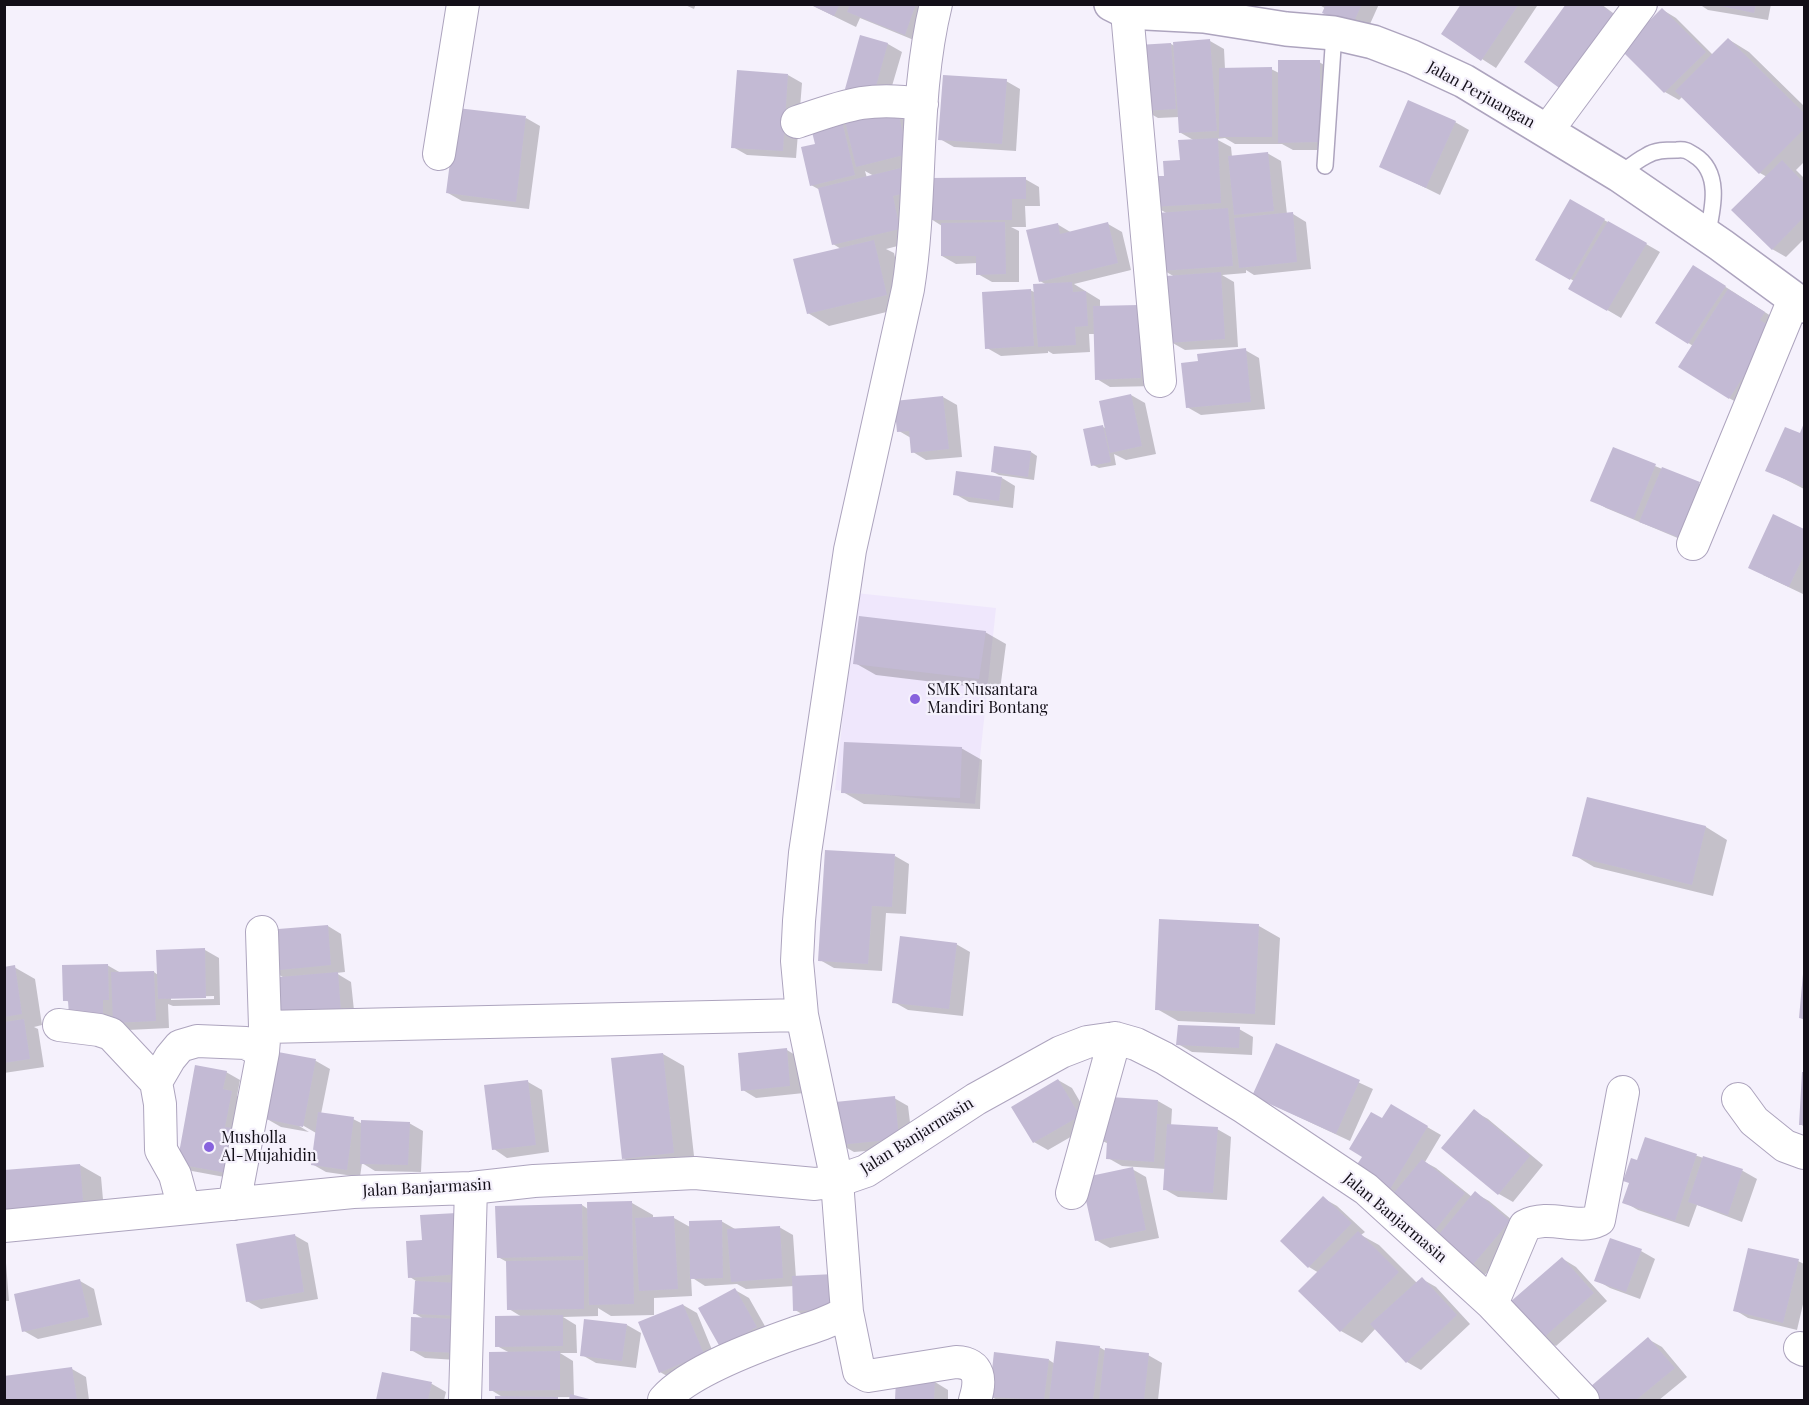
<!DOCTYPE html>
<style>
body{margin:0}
#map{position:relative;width:1809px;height:1405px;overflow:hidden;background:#f5f1fc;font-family:"Playfair Display",serif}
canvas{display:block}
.frame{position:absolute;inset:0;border:6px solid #130f18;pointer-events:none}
</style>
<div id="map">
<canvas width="1809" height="1405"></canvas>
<div class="frame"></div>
</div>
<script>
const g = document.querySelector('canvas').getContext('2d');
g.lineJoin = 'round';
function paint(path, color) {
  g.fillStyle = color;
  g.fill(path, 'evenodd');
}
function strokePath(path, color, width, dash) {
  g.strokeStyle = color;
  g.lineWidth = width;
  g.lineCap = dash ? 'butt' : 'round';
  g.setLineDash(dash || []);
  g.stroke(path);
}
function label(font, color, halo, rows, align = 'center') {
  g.font = font + ' "Playfair Display",serif';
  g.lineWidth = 4.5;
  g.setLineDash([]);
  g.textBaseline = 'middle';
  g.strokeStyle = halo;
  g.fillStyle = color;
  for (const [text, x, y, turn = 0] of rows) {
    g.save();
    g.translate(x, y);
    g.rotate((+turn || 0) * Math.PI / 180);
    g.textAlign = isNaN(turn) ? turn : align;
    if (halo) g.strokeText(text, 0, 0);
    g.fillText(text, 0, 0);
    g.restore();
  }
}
paint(new Path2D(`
 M 856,593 L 996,608 L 975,804 L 835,790 Z`), '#efe7fc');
paint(new Path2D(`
 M 683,4 L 696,4 L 694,9 Z
 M 809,4 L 942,4 L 926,45 L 860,18 L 856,27 Z
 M 1318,4 L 1379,4 L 1366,33 Z
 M 1462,4 L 1536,4 L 1537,6 L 1496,68 L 1443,34 Z
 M 1601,4 L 1629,25 L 1640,19 L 1648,24 L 1663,10 L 1676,18 L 1713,55 L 1728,39 L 1749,52 L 1804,106 L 1804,162 L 1796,170 L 1804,178 L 1804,239 L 1786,257 L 1772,249 L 1767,177 L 1760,173 L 1682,97 L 1679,100 L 1665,92 Z
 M 1699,4 L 1771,4 L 1768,20 L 1708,10 Z
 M 861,37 L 888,44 L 902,52 L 887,103 L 860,96 Z
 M 1210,41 L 1224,49 L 1225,69 L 1271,69 L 1279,73 L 1319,62 L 1333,70 L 1334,150 L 1293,150 L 1282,144 L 1235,144 L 1225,138 L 1216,139 L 1231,147 L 1232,157 L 1267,153 L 1281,161 L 1287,214 L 1293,214 L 1306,222 L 1311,269 L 1254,275 L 1246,270 L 1246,273 L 1222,275 L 1234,282 L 1238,347 L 1185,350 L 1171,342 L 1175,277 L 1163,270 L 1168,214 L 1154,206 L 1165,177 L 1181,161 L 1195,141 L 1181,133 L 1179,117 L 1158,118 L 1144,110 L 1171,44 L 1175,46 Z
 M 788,75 L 802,83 L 796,158 L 747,155 L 733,147 Z
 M 1006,81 L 1020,89 L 1016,151 L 954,147 L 940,139 Z
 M 897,110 L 911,118 L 922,162 L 901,167 L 926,181 L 1025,179 L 1039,187 L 1040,206 L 1025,206 L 1026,227 L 1011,227 L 1019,231 L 1019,282 L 992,282 L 978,274 L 978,263 L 956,264 L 942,256 L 942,226 L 931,219 L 931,203 L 921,240 L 886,249 L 894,253 L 907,307 L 829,326 L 808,313 L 841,249 L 833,244 L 820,190 L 811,185 L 816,145 L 812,125 ZM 865,171 L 874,176 L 867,178 Z
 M 526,118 L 540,126 L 529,209 L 462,201 L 448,193 Z
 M 1455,122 L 1469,130 L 1440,195 L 1381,166 Z
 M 1571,201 L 1660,252 L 1621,318 L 1570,288 L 1574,281 L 1537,259 Z
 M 1057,224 L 1072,233 L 1108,224 L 1122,232 L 1131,270 L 1074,284 L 1100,300 L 1100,307 L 1139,306 L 1155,386 L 1110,387 L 1097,379 L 1095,334 L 1089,334 L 1090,352 L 1053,354 L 1048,351 L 1048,353 L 1001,356 L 987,348 L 1030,290 L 1036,293 L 1047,285 L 1040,281 Z
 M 1707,275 L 1785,325 L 1780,333 L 1794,342 L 1750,410 L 1729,398 L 1693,346 L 1657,322 Z
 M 1245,350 L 1259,358 L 1265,409 L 1201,415 L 1187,407 L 1200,362 Z
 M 1131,395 L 1145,403 L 1156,454 L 1126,460 L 1114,454 L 1116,465 L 1099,468 L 1093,465 L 1103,427 L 1107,429 Z
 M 943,397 L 957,405 L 962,457 L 926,460 L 913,452 L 911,438 L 899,431 Z
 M 1804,427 L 1804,489 L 1767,470 L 1801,435 Z
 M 1031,452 L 1037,456 L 1034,480 L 999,475 L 993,472 Z
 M 1655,466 L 1699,484 L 1713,492 L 1692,544 L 1606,508 L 1592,500 Z
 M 1002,478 L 1015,486 L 1013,508 L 969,502 L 955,494 Z
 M 1774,516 L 1804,531 L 1804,591 L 1803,594 L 1763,575 Z
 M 985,632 L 1006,644 L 1000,690 L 876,675 L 855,663 Z
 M 961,748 L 982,760 L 980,809 L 864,804 L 843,792 Z
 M 1588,799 L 1706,827 L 1727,840 L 1713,896 L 1594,867 L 1574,855 Z
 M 895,856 L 909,864 L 906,914 L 886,913 L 882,971 L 834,968 L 820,960 Z
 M 328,926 L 341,934 L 345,972 L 336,973 L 351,982 L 355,1020 L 271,970 Z
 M 1259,926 L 1280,938 L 1275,1025 L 1178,1021 L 1157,1009 Z
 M 956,944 L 970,952 L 963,1016 L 908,1010 L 894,1002 Z
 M 205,950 L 219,958 L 220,1005 L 173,1006 L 168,1004 L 169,1028 L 128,1030 L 65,1000 L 107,965 L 121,973 L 154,972 L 158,975 ZM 214,996 L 214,999 L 171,1000 L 171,997 Z
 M 14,967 L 35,979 L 42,1025 L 34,1027 L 38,1029 L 44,1067 L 4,1073 L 4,968 Z
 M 1804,972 L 1804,1020 L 1801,1018 Z
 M 1239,1029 L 1253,1037 L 1252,1055 L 1192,1052 L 1178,1044 Z
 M 1277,1045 L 1373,1089 L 1350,1141 L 1254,1096 Z
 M 787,1050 L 800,1058 L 804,1093 L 756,1098 L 743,1090 Z
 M 279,1054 L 316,1061 L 330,1069 L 321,1114 L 353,1119 L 363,1124 L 409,1123 L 423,1131 L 421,1172 L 375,1171 L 362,1163 L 360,1177 L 326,1172 L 312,1164 L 316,1133 L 297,1122 L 296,1124 L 309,1132 L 281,1127 L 267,1119 Z
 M 663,1054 L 684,1066 L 695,1165 L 644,1170 L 623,1158 Z
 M 226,1072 L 240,1080 L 237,1096 L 246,1100 L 246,1181 L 192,1171 L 179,1163 Z
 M 1804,1074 L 1804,1127 L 1801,1124 Z
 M 1058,1080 L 1072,1088 L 1093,1124 L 1048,1150 L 1034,1142 Z
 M 528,1082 L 542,1090 L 549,1152 L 507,1158 L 494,1149 Z
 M 894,1098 L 908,1106 L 913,1147 L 854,1152 L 840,1144 Z
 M 1158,1101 L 1172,1109 L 1171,1126 L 1217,1129 L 1231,1137 L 1227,1200 L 1178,1197 L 1164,1189 L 1166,1169 L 1122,1166 L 1108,1158 L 1109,1144 L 1100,1140 Z
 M 1391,1106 L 1441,1135 L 1425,1162 L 1436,1168 L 1472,1197 L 1475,1193 L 1489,1201 L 1523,1229 L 1480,1281 L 1396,1193 L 1356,1169 Z
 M 1474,1111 L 1488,1119 L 1543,1165 L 1513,1202 L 1499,1194 Z
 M 1646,1139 L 1743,1171 L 1757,1179 L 1742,1222 L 1697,1205 L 1689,1227 L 1638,1210 L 1624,1202 Z
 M 80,1165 L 101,1177 L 105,1222 L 4,1231 Z
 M 1132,1169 L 1146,1177 L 1159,1238 L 1110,1248 L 1096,1240 Z
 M 1323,1198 L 1337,1206 L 1365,1232 L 1361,1235 L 1379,1245 L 1417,1283 L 1422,1279 L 1436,1287 L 1470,1324 L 1421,1370 L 1407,1362 L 1376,1328 L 1362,1343 L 1341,1331 L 1319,1273 L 1309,1267 Z
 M 632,1203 L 653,1215 L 653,1219 L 674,1218 L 690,1227 L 721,1221 L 735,1229 L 779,1227 L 793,1235 L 796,1278 L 848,1284 L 809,1318 L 795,1310 L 794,1286 L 746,1289 L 737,1284 L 705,1286 L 691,1277 L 692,1296 L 654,1298 L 654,1315 L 611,1316 L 598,1308 L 598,1316 L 563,1317 L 576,1325 L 577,1353 L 560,1353 L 573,1361 L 574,1397 L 591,1400 L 570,1400 L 571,1397 L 555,1397 L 560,1400 L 496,1400 L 496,1397 L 504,1398 L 491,1390 L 510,1353 L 497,1346 L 522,1317 L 509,1309 L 507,1262 L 498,1257 L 497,1207 L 582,1205 L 588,1209 Z
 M 422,1217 L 459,1283 L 472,1361 L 425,1358 L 411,1350 L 424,1319 L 414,1313 L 416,1281 L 410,1277 L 424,1241 Z
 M 294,1235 L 308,1243 L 318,1299 L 261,1309 L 247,1301 Z
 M 1641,1251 L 1655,1259 L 1640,1299 L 1610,1288 L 1596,1280 Z
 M 1563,1259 L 1576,1267 L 1607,1301 L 1556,1346 L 1542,1338 Z
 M 1798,1261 L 1804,1264 L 1804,1300 L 1797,1330 L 1748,1318 L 1735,1310 Z
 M 4,1262 L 6,1263 L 9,1301 L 4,1301 Z
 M 80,1281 L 94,1289 L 102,1325 L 38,1339 L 24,1331 Z
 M 735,1290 L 749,1298 L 770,1335 L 721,1346 Z
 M 683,1305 L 697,1313 L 717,1362 L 674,1380 L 660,1372 Z
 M 627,1325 L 641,1333 L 636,1368 L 596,1363 L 582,1355 Z
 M 1648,1339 L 1662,1347 L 1687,1377 L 1659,1400 L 1603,1400 L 1592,1387 Z
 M 1099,1347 L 1106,1351 L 1148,1355 L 1162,1363 L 1158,1400 L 998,1400 L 991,1397 L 1049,1360 L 1055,1364 Z
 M 72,1369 L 86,1377 L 89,1400 L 4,1400 L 4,1378 Z
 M 383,1373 L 432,1384 L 446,1392 L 444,1400 L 377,1400 Z
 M 898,1380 L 935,1382 L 948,1390 L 948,1400 L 897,1400 Z`), '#0003');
paint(new Path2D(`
 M 809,4 L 840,4 L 834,16 Z
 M 850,4 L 916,4 L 905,35 L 847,12 Z
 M 1326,4 L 1362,4 L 1352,26 L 1322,13 Z
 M 1461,4 L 1519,4 L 1481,61 L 1441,34 Z
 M 1566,4 L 1600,4 L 1616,16 L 1562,90 L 1524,62 Z
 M 1711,4 L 1756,4 L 1754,13 Z
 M 1662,8 L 1706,52 L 1664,93 L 1614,43 L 1640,18 L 1646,24 Z
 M 860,35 L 888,43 L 873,97 L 845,89 Z
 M 1728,38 L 1804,113 L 1804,129 L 1759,174 L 1675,91 Z
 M 1210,39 L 1217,131 L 1179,133 L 1173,42 Z
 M 1171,43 L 1176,109 L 1143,111 L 1138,45 Z
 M 1278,60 L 1320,60 L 1320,142 L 1278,143 Z
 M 1272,67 L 1272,137 L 1219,137 L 1219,68 Z
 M 737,70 L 788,74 L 783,151 L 731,148 Z
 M 943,75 L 1007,79 L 1002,144 L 938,140 Z
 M 1408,100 L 1456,121 L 1426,188 L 1379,167 Z
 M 457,108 L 526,116 L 516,202 L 446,193 Z
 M 897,108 L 908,154 L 856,167 L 845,121 Z
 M 841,117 L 855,175 L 810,186 L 801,147 L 815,144 L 810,124 Z
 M 1218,138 L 1221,203 L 1152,207 L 1151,176 L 1164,176 L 1163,161 L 1180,160 L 1178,140 Z
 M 1268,152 L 1274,211 L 1234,215 L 1228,156 Z
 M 1782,160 L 1804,183 L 1804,217 L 1772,250 L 1731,210 Z
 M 905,167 L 911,192 L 893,196 L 900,229 L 832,245 L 818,188 Z
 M 1026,177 L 1026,199 L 1012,199 L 1012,220 L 930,220 L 930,178 Z
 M 1570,199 L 1605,219 L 1570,280 L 1535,260 Z
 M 1228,208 L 1233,266 L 1161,271 L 1157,213 Z
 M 1293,212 L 1297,262 L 1239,268 L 1234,218 Z
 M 1608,221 L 1647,243 L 1607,311 L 1568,289 Z
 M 1005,222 L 1006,274 L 976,275 L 976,256 L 941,256 L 941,223 Z
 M 1108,222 L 1118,263 L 1039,282 L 1026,230 L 1058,223 L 1060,234 Z
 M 874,240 L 887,295 L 807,314 L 793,259 Z
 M 1693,265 L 1726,286 L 1688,344 L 1655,323 Z
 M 1221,272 L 1225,339 L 1169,343 L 1166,276 Z
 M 1072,282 L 1073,292 L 1086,291 L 1088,326 L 1075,327 L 1076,345 L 1038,347 L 1033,284 Z
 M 1031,289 L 1034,346 L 985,349 L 982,292 Z
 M 1728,289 L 1765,312 L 1760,320 L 1774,329 L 1729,399 L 1678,367 Z
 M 1139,305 L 1141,378 L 1095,380 L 1093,306 Z
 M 1246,348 L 1251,402 L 1186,408 L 1181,363 L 1198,361 L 1197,354 Z
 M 1131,394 L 1142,446 L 1110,453 L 1099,401 Z
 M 943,396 L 949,449 L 911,453 L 909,431 L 897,432 L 894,401 Z
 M 1804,423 L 1804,487 L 1765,471 L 1785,427 L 1800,433 Z
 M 1103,425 L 1111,462 L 1091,466 L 1083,429 Z
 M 994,446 L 1031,451 L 1028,477 L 991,472 Z
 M 1613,447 L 1656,464 L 1634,519 L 1590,501 Z
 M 1662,467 L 1700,482 L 1678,537 L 1639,522 Z
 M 956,471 L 1002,477 L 999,501 L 953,495 Z
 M 1773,514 L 1804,529 L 1804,555 L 1789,587 L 1748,568 Z
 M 859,616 L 986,631 L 979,679 L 853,664 Z
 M 844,742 L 962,747 L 960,798 L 841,793 Z
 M 1587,797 L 1706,826 L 1692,885 L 1572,856 Z
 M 825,850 L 895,854 L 892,907 L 872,906 L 868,964 L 818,961 Z
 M 1159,919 L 1259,924 L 1255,1014 L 1155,1010 Z
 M 328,925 L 331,965 L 270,971 L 266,930 Z
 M 900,936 L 957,943 L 949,1009 L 892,1003 Z
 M 205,948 L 206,998 L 158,999 L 156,950 Z
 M 108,964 L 109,1000 L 103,1000 L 103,1014 L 69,1015 L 68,1001 L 63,1001 L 62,965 Z
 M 15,965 L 22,1014 L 4,1017 L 4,967 Z
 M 154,971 L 156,1021 L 113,1023 L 111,972 Z
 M 338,972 L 341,1012 L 271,1018 L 268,978 Z
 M 1803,974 L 1804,974 L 1804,1019 L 1799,1018 Z
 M 24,1019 L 30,1059 L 4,1063 L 4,1022 Z
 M 1178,1025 L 1240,1027 L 1239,1048 L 1176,1045 Z
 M 1276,1043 L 1360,1080 L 1336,1134 L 1252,1096 Z
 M 787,1048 L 790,1086 L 741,1091 L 738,1053 Z
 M 278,1052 L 316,1059 L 303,1127 L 265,1119 Z
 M 663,1053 L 674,1153 L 622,1159 L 611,1058 Z
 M 195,1065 L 227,1071 L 223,1089 L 232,1091 L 225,1127 L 241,1129 L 232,1174 L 177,1164 Z
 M 1802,1072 L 1804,1072 L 1804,1125 L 1799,1125 Z
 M 1058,1079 L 1080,1116 L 1033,1143 L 1011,1107 Z
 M 528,1080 L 536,1145 L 492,1150 L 484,1085 Z
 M 895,1096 L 899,1139 L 839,1145 L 835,1102 Z
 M 1110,1097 L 1158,1100 L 1154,1162 L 1106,1159 L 1107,1141 L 1099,1140 Z
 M 1391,1104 L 1428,1126 L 1389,1191 L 1354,1169 L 1362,1157 L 1349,1149 L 1371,1112 L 1382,1118 Z
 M 1474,1109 L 1530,1156 L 1498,1195 L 1441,1148 Z
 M 318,1112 L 354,1117 L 347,1170 L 311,1165 Z
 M 361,1120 L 410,1122 L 408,1165 L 360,1164 Z
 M 1167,1124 L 1218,1127 L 1213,1193 L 1163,1190 Z
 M 1645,1137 L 1697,1154 L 1675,1221 L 1622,1203 L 1629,1183 L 1623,1181 L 1631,1158 L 1637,1160 Z
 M 1703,1156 L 1743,1169 L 1728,1215 L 1688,1202 Z
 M 1422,1159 L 1465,1193 L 1431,1235 L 1388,1200 Z
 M 80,1164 L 84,1211 L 4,1218 L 4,1170 Z
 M 1133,1167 L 1146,1230 L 1095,1241 L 1081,1178 Z
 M 1475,1191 L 1510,1221 L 1465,1274 L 1430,1245 Z
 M 1323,1196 L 1352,1223 L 1308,1268 L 1280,1241 Z
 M 632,1201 L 634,1304 L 589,1305 L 587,1202 Z
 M 582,1204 L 583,1256 L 497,1258 L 495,1206 Z
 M 457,1213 L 461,1274 L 408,1278 L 406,1241 L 422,1240 L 420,1215 Z
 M 674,1216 L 678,1289 L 639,1291 L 635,1218 Z
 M 722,1220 L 723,1278 L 690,1279 L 689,1221 Z
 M 780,1226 L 783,1278 L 731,1282 L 727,1229 Z
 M 1358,1231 L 1399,1272 L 1340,1332 L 1298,1291 Z
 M 295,1234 L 304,1292 L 246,1302 L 236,1244 Z
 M 1610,1238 L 1642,1249 L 1626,1292 L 1594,1281 Z
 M 1748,1248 L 1799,1259 L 1783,1323 L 1733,1311 Z
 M 1562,1257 L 1594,1293 L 1541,1340 L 1509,1303 Z
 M 584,1260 L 584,1309 L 507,1310 L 506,1261 Z
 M 835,1274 L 836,1309 L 793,1311 L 792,1276 Z
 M 1422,1277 L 1457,1315 L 1406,1363 L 1370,1324 Z
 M 80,1279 L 89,1317 L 22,1332 L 14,1294 Z
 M 415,1281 L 463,1283 L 461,1316 L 413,1314 Z
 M 735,1288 L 757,1327 L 720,1347 L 698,1308 Z
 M 683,1304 L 704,1354 L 659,1373 L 638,1322 Z
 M 563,1315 L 563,1346 L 495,1347 L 495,1316 Z
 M 411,1317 L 460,1319 L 458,1353 L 410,1351 Z
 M 584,1319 L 627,1324 L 622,1361 L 580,1356 Z
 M 1648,1337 L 1675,1368 L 1636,1400 L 1601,1400 L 1590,1387 Z
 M 1056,1341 L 1100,1346 L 1093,1400 L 1049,1400 Z
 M 1105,1348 L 1149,1353 L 1144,1400 L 1099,1400 Z
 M 560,1351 L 560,1390 L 489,1391 L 489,1352 Z
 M 994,1352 L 1049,1359 L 1044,1400 L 989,1397 Z
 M 72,1367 L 77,1400 L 4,1400 L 4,1376 Z
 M 382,1372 L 432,1382 L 428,1400 L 376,1400 Z
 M 896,1379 L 935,1380 L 934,1400 L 895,1400 Z
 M 570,1394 L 593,1400 L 569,1400 Z
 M 495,1396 L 558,1397 L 558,1400 L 495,1400 Z`), '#c3bad4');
const lane = new Path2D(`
 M 1325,166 L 1334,33
 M 1619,175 C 1628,168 1636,161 1646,156 C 1655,150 1666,150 1677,150 C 1685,149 1688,151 1694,155 C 1722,172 1713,209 1707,236`);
const street = new Path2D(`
 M 1127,12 L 1160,381
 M 797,122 C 847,105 868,96 922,104
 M 1547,131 L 1641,4
 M 439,154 L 463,4
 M 1693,544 L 1794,299
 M 262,932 L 265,1027
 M 59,1025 L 99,1030 L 111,1034 L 156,1082 L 160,1104 L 161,1150 L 175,1175 L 184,1208
 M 156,1082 L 170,1058 L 180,1046 L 197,1041 L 246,1043 L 263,1052
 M 1738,1099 L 1754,1121 L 1785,1146 L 1804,1153
 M 1072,1193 L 1115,1038
 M 234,1204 L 263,1052 L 265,1027 L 802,1015
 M 4,1226 L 353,1192 L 471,1188 L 534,1181 L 695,1173 L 815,1184 L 837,1181 L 866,1171 L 976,1099 L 1061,1052 L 1087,1042 L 1115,1038 L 1136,1044 L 1164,1058 L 1245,1108 L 1366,1189 L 1492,1304 L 1583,1400
 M 1492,1304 L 1525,1226 C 1549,1213 1577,1231 1599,1220 L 1623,1092
 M 847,1312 L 859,1371 L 868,1376 L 956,1362 C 981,1363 981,1381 975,1400
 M 1800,1348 L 1804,1350
 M 465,1400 L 471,1188
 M 664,1400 C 689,1371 758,1346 795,1333 C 814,1327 830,1322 847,1312 L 837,1181 L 802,1015 L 797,961 L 799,921 L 805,853 L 850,550 L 908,289 C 923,195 913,97 936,4`);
const secondary = new Path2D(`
 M 1111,4 L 1127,12 L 1204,16 L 1286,29 L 1334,33 L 1373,42 L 1412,57 L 1464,81 L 1619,175 L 1721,245 L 1804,306`);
strokePath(lane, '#ada4be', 18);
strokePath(street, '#ada4be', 34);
strokePath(secondary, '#ada4be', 36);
strokePath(lane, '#fff', 15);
strokePath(street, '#fff', 32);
strokePath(secondary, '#fff', 33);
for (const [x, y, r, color] of [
 [915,699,6,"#8762dd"],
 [209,1147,6,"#8762dd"]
]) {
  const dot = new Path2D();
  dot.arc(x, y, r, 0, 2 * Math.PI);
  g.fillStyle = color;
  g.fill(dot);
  strokePath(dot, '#f5f1fc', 2);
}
label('16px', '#130f18', '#f5f1fc', [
 ["Jalan Perjuangan",1481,95,29],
 ["Jalan Banjarmasin",917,1136,-32],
 ["Jalan Banjarmasin",427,1188,-3],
 ["Jalan Banjarmasin",1395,1218,40]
]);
label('16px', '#130f18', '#f5f1fc', [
 ["SMK Nusantara",927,690],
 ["Mandiri Bontang",927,708],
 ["Musholla",221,1138],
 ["Al-Mujahidin",221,1156]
], 'left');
</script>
